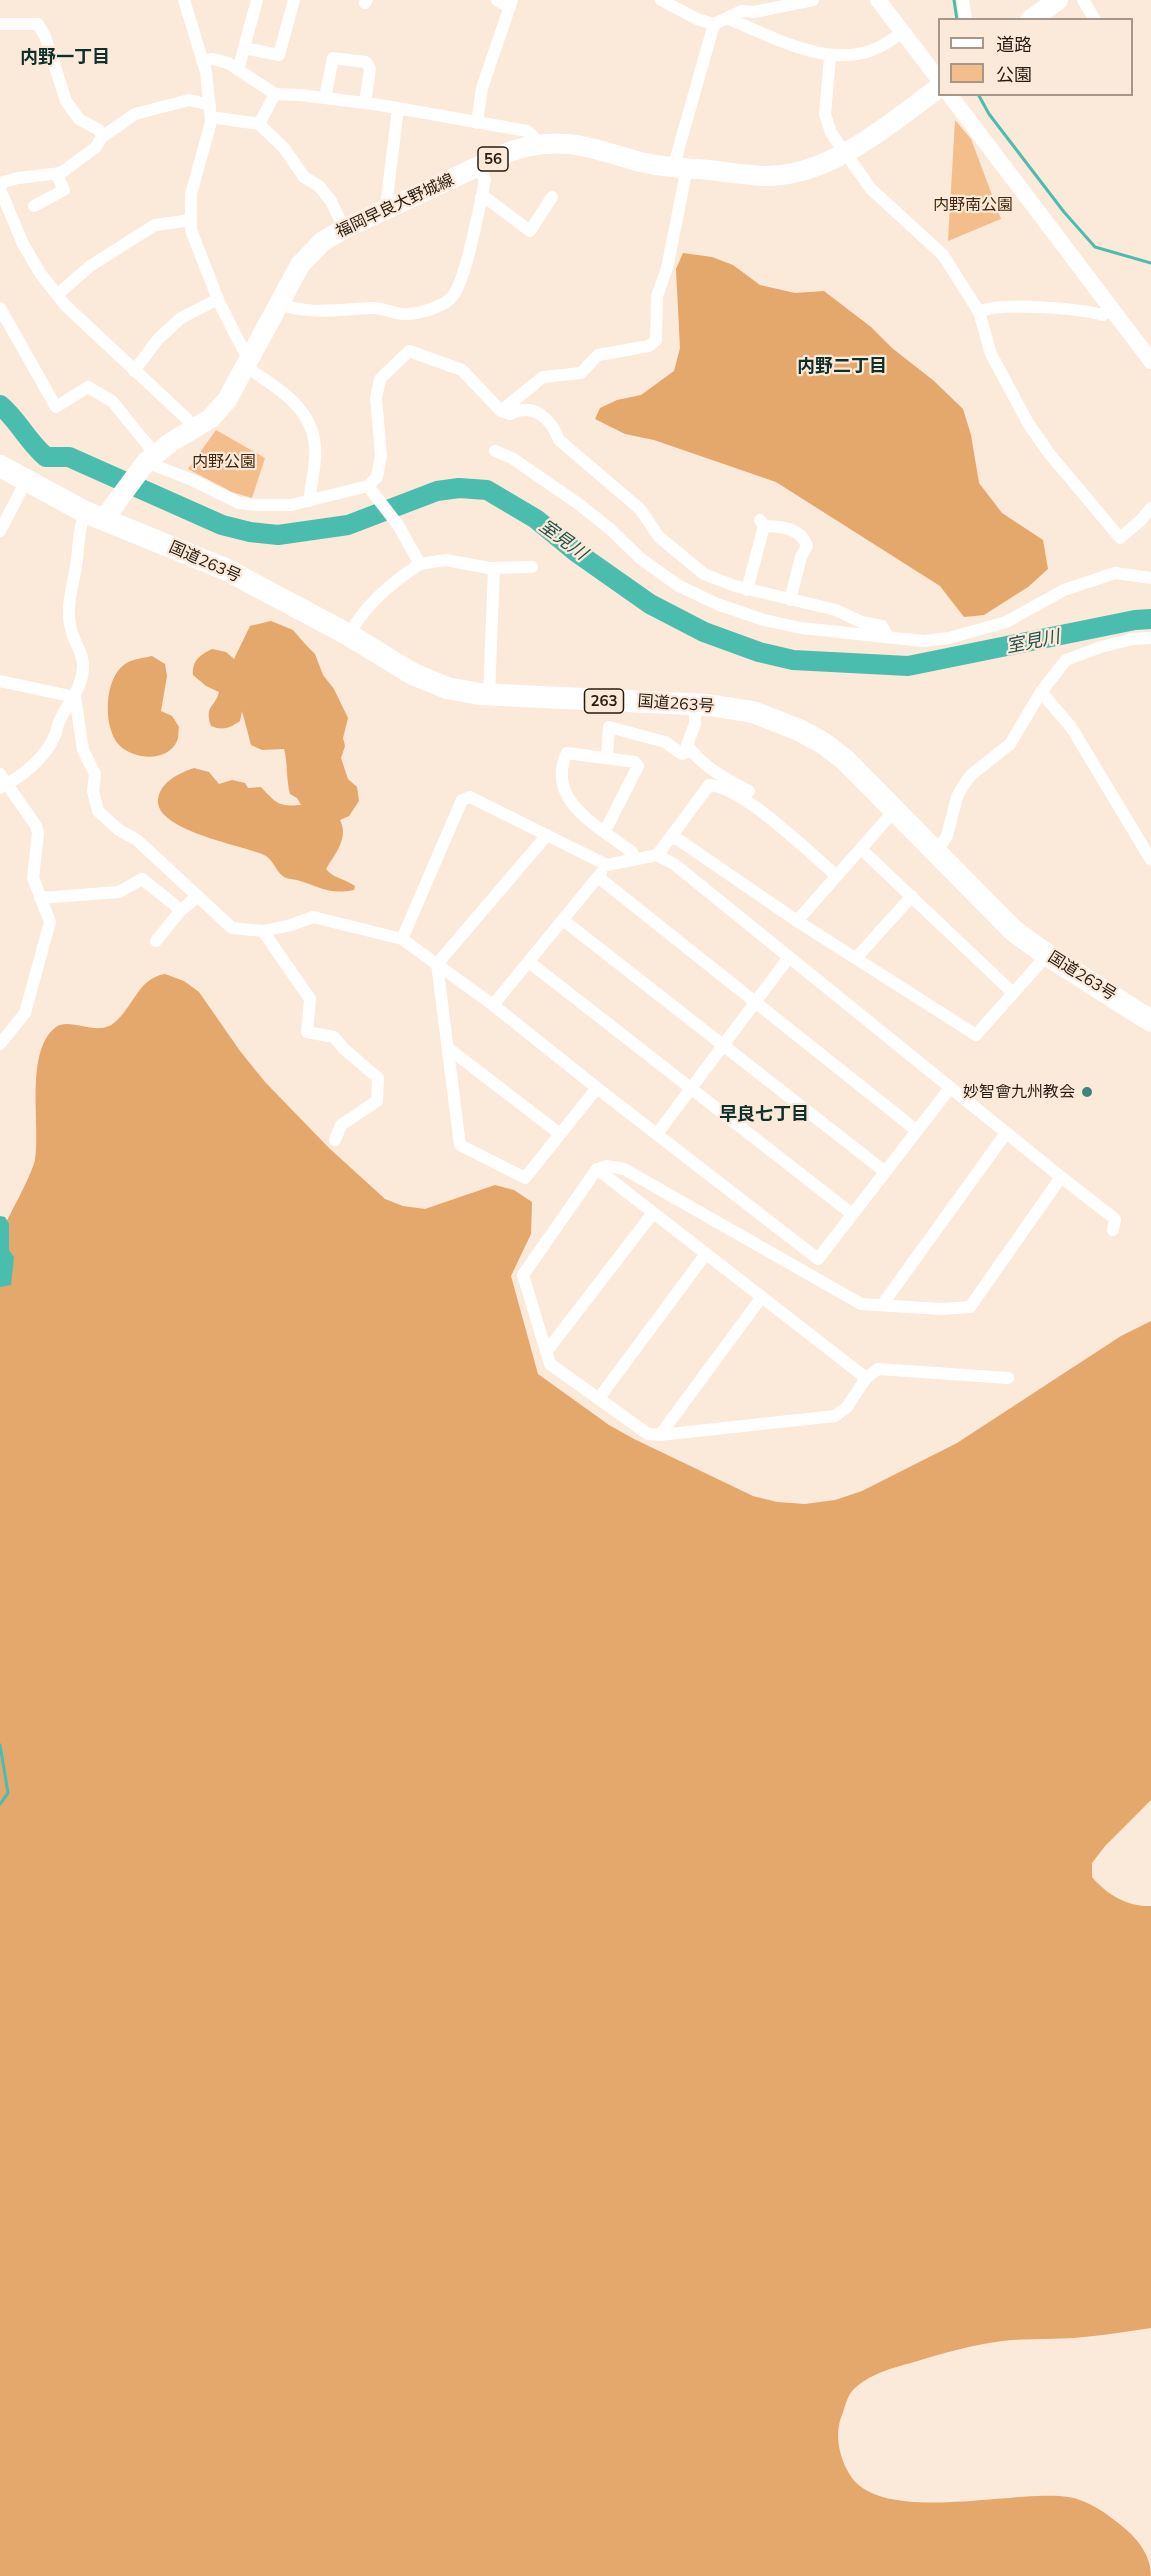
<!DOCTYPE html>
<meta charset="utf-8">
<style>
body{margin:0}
#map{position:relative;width:1151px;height:2576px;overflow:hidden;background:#fbe9d9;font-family:Mulish,"Noto Sans JP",sans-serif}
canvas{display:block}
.legend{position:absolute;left:938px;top:18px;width:195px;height:78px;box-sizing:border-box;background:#fbe9d9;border:2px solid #a69789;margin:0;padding:8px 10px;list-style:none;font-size:18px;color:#271c12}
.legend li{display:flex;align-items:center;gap:12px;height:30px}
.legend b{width:30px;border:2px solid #a69789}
</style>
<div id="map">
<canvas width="1151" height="2576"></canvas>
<ul class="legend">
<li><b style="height:8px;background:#fff"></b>道路</li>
<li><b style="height:16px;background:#f3be8c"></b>公園</li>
</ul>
</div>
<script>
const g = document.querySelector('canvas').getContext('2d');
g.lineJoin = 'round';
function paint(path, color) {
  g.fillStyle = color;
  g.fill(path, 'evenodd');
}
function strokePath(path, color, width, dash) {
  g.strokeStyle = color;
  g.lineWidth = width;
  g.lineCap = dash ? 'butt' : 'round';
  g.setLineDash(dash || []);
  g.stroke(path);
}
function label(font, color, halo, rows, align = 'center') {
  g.font = font + ' Mulish,"Noto Sans JP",sans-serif';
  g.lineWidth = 4.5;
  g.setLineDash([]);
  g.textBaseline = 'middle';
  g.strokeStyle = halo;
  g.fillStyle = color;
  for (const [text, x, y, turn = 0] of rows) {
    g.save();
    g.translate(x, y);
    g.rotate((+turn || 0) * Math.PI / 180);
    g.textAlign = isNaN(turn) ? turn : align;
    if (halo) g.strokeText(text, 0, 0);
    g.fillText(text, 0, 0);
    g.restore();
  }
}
paint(new Path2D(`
 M 955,120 L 971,139 L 1001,219 L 948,241 Z
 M 216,430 L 265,458 L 252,498 L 232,492 L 188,469 Z`), '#f3be8c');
paint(new Path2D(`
 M 683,253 L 712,257 L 733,265 L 760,285 L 795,293 L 824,291 L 871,327 L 892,348 L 934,381 L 963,409 L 971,435 L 979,483 L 1002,513 L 1043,540 L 1048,569 L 1028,587 L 984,615 L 964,617 L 940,586 L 776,482 L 654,440 L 625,434 L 595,419 L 600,408 L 617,400 L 641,395 L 674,371 L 680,348 L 676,269 Z
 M 271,621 L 293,630 L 306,645 L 315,654 L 323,675 L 334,689 L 348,718 L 343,738 L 345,746 L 341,758 L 348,779 L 357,787 L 359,801 L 349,816 L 340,820 C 349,838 335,854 326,869 C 334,879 344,878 355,886 L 354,890 C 329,895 320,887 297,880 C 293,879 288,879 284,877 C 276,872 274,861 266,856 C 250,846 146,831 159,795 C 164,780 180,773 194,768 L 209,772 L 219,784 L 232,780 L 245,783 L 248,788 L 261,787 C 276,803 278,807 301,805 L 297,798 L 290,794 C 286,779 288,764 284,749 L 262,750 L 251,745 L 242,711 L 240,721 C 230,728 223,731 211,726 C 204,705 215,708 219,692 L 206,686 L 193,675 C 192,660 200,655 212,649 L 226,652 L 234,659 L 250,626 Z
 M 152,656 L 165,664 L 167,676 L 161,711 L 172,716 L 179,727 C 178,731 179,737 177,741 C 168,762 135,760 120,746 C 102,728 104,678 125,664 C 132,659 144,658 152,656 Z
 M 165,974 L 184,981 L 199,992 L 240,1051 L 265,1082 L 329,1148 L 385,1199 L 403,1206 L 425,1209 L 495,1185 L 514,1190 L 532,1202 L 531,1234 L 511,1276 L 538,1374 L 609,1425 L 634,1439 L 753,1496 L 777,1502 L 805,1504 L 835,1500 L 862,1491 L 957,1443 L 1121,1336 L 1151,1321 L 1151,1800 L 1105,1846 L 1092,1863 L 1092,1877 C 1107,1895 1128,1907 1151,1906 L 1151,2328 C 1129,2331 1106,2335 1084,2337 C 1057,2340 1029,2338 1002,2341 C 972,2345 943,2353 914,2362 C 892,2368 869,2374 853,2390 C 847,2396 845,2407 842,2415 C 834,2434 839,2457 850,2475 C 881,2526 1017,2489 1068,2497 C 1089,2500 1107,2514 1123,2527 C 1138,2539 1151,2556 1151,2576 L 0,2576 L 0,1235 C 8,1217 31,1177 35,1160 C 41,1125 24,1051 56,1027 C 70,1017 97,1037 114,1023 C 133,1008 138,978 165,974 Z`), '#e4a76c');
paint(new Path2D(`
 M 0,1216 L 5,1217 L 9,1224 L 9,1250 L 14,1257 L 11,1285 L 0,1287 Z`), '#4bbdaf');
strokePath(new Path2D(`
 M 954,0 L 957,20
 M 978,94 L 989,114 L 1064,212 L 1095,247 L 1151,263
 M 0,1745 L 8,1793 L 0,1804`), '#4bbdaf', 3);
strokePath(new Path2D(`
 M 0,405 C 19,421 27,441 46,457 L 69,457 L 222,525 L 250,532 L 278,535 L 348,525 L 437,491 L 459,488 L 487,490 L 536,519 L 576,552 L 650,604 L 704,632 L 759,652 L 793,660 L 908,666 L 1135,620 L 1151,619`), '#4bbdaf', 20);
strokePath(new Path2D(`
 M 184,0 L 206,72 L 211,122 L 191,194 L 191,230 L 219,302 L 237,338 L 244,351 L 253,354
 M 497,0 L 509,7
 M 661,0 L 697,19 L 714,24 L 742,11 L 754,12 L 813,0
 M 963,0 L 966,20
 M 1083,0 L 1095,20
 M 365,3 L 367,0
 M 729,19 C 783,41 849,81 901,32
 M 0,24 L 38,24 L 45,36 L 66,101 L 79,119 L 99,130 L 102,137
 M 244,48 L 279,55 L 294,0
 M 830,57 L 825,114 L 831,133 L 871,189 L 943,255 L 979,312 L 991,354 L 1028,423 L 1048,452 L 1120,538 L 1141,520 L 1151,508
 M 202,61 L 213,59 L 228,63 L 275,94 L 301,95 L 380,105 L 527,131 L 534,137 L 537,144
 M 238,70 L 257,0
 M 325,98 L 333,58 L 366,62 L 370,69 L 365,103
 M 211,117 L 259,124 L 284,148 L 304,177 L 319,186 L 331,201 L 344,229
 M 477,123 L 482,88 L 512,0
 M 259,124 L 275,94
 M 674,165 L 714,24
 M 0,183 L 18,178 L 61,173 L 96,147 L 102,137 L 135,114 L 189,100 L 210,105
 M 0,189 L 23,244 L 40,273 L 65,305 L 187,419 L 192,431
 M 481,197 L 486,198 L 530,231 L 552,197
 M 34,206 L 64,190 L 57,175
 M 389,207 L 387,198 L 398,109
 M 57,295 L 90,266 L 155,225 L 191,220
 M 279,303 C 306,316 342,309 371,308 C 383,307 395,315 407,314 C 419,314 441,307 450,299 C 466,286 480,202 485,180 L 477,166
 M 0,308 L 56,407 L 88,387 L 112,401 L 155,454
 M 979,312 C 999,301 1081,309 1103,315 L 1111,308
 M 246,367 C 276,387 311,406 315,445 C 317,462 311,484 309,501
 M 134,371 L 158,339 L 181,318 L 218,299
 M 501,411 L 510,414 C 533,402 551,418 559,440 L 640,509 L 659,537 L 704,574 L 735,586 L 836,610 L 861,622 L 882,626 L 888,637
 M 495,451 L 512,458 L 580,505 L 610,529 L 641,559 L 679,586 L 717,604 L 764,620 L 801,628 L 923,641 L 949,638 L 1006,622 L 1064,590 L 1115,573 L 1151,578
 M 146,462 L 192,480 L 239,503 L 258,505 L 291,505 L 368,486 L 377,477 L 381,455 L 376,398 L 380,379 L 409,351 L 462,370 L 501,411 L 543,377 L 581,373 L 598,355 L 649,346 L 656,340 L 657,296 L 667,268 L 687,168
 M 764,526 C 781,526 801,528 807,546 L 801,557 L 790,600
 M 0,531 L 26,481
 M 420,564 L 446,560 L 489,568 L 532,567
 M 747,590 L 764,526 L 760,520
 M 349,635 C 365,604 392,582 420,564 L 398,525 L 368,486
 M 0,681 L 75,697
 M 1041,692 L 1071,727 L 1151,860
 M 489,695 L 494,568
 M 75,697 L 83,750 L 95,774 L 93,791 L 98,811 L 119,830 L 137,840 L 232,928 L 263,931 L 291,925 L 313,917 L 402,939 L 493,1005 L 597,1088 L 818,1259 L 950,1088
 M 695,705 L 695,724 L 687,745 C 703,767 724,778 749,791
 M 607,758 L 609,727 L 665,742 L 682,754 L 691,750
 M 0,774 L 36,826 L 38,833 L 33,878 L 50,922 L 25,1013 L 0,1044
 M 0,788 C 21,777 46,758 55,735 C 57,731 57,726 59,722 C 67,703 82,690 83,668 C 84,653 74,643 71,629 C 65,607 73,587 76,566 C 79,547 78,529 85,512
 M 605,831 L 638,766 L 635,762 L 567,753 C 544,801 601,828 632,852 L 633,860
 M 547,835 L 437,964 L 460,1145 L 525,1178 L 597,1088
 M 670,838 L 709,785 C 744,787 808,852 837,876
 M 861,849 L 1013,993
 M 936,852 L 947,836 L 957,797 L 963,786 L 971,775 L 1010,744 L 1041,692 L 1066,660 L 1101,647 L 1132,639 L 1151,638
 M 657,855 L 670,838 L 679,840 L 797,921 L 976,1035 L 1047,955
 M 598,877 L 916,1130
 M 40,898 L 119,892 L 142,879 L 181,910 L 198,896
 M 563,920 L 884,1171
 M 797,921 L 894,811
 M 263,931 L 310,999 L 307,1032 L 334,1037 L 344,1049 L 378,1078 L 377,1101 L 341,1125 L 335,1140
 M 402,939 L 462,800 L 470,797 L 607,865 L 657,855 L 674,864 L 1061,1177 L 970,1307 L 942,1309 L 861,1304 L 624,1169 L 607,1166 L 597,1169 L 523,1275 L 550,1364 L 648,1434 L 660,1435 L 835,1416 L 847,1407 L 866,1378 L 597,1169
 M 156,941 L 181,910
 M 857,957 L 912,896
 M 529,962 L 852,1214
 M 493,1005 L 601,873
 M 448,1048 L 560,1134
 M 657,1134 L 789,957
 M 1061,1177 L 1115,1219 L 1113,1230
 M 882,1305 L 1006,1133
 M 546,1352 L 653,1213
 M 866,1378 L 878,1369 L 1008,1378
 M 599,1398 L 705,1255
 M 660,1435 L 761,1298`), '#fff', 12);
strokePath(new Path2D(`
 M 878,0 L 940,81
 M 949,94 L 1151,361`), '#fff', 16);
strokePath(new Path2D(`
 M 1030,20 L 1058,0
 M 104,519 L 146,462 L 170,443 L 211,418 L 227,400 L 300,265 L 323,241 L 344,229 L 509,152 C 556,135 587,146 633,160 C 656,167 685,168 709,170 C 727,172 746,175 764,176 C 831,177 888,124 940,87`), '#fff', 20);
strokePath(new Path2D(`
 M 0,466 L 85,512 L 225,569 L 349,635 L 413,674 L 447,688 L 480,694 L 709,705 L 753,712 L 799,730 L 823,743 L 844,759 L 1014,931 L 1047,955 L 1151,1021`), '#fff', 22);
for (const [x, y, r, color] of [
 [1087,1092,6,"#3e847a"]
]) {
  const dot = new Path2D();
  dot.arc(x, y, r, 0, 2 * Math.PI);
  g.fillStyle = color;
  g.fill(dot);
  strokePath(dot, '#fbe9d9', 2);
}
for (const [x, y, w] of [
 [493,159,30],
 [604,701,39]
]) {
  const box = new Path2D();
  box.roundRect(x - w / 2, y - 12, w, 24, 4.5);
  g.fillStyle = '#fbe9d9';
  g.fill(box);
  strokePath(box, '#271c12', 1.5);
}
label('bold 15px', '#271c12', null, [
 ["56",493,159],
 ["263",604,701]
]);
label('16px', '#40270d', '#fbe9d9', [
 ["内野南公園",973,205],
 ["内野公園",224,462]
]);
label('16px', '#271c12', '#fbe9d9', [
 ["福岡早良大野城線",395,206,-25],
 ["国道263号",205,562,24],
 ["国道263号",676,704,4],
 ["国道263号",1082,976,32]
]);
label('16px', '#271c12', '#fbe9d9', [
 ["妙智會九州教会",1075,1092]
], 'right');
label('bold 18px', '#0d302b', '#fbe9d9', [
 ["内野一丁目",65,58],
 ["内野二丁目",842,367],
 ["早良七丁目",764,1115]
]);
label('italic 18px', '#22524c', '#fbe9d9', [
 ["室見川",563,540,36],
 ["室見川",1033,642,-11]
]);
</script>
